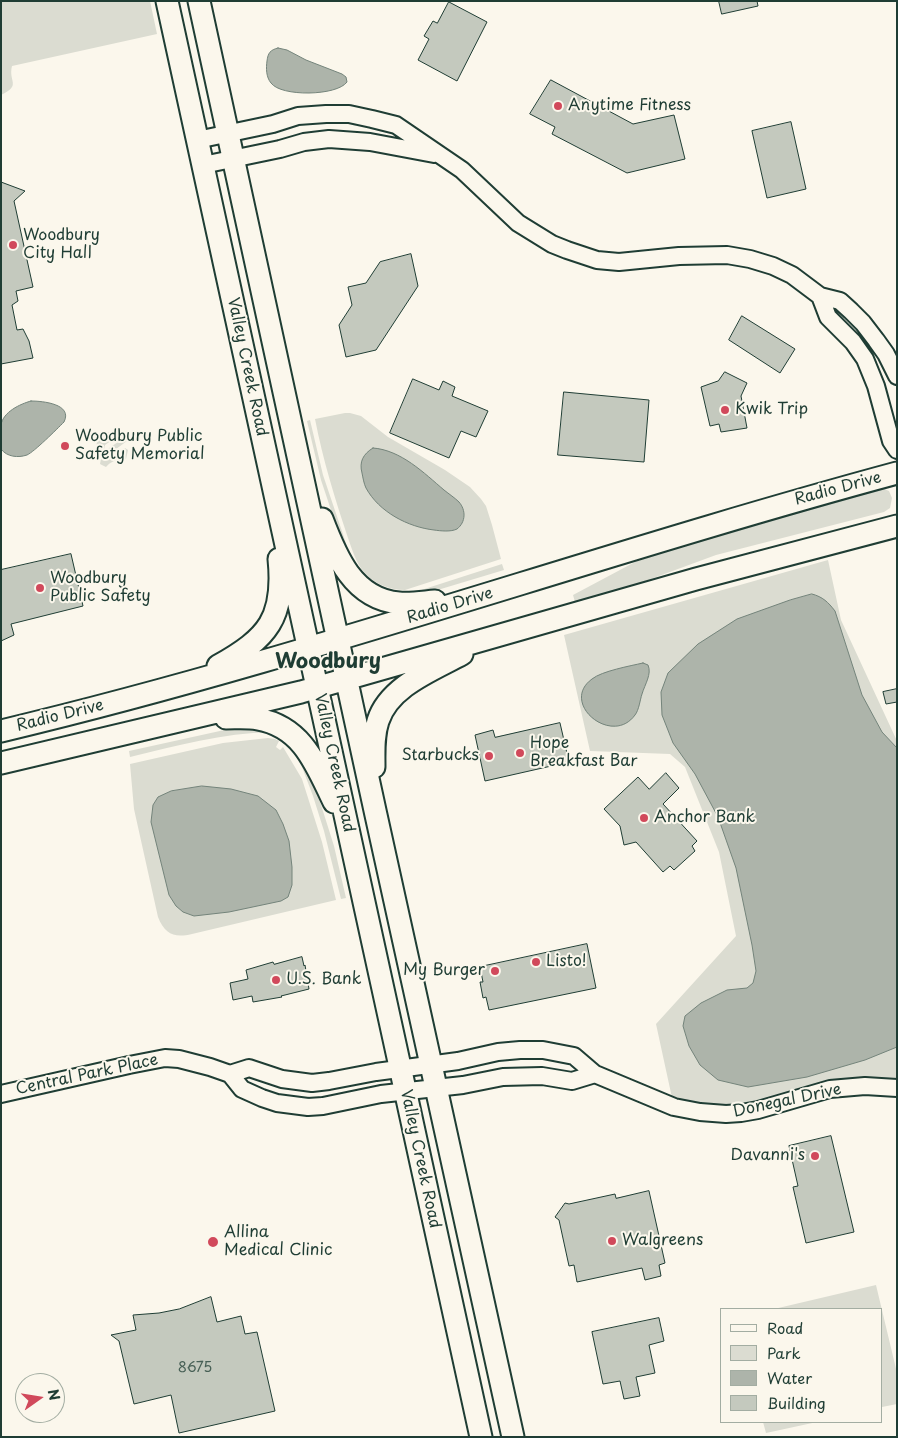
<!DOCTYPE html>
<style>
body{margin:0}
#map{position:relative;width:898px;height:1438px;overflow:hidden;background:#fbf7ec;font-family:"Playpen Sans",sans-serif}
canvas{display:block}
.frame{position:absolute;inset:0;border:2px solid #1f3d34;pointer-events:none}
.legend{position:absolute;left:720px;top:1308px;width:162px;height:115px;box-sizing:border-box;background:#fbf7ec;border:1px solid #a3ada2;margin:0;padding:6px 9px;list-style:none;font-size:15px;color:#1f3d34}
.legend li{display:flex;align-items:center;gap:10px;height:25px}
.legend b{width:25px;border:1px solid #a3ada2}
.north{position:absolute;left:15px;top:1373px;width:50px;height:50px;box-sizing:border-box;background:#fbf7ec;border:1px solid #a3ada2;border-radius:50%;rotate:77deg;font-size:14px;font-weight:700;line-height:20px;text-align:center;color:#1f3d34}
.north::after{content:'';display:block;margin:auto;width:18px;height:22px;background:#d1495b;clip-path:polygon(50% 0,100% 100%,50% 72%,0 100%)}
</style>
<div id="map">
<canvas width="898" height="1438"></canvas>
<div class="frame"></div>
<ul class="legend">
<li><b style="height:6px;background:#fbf7ec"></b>Road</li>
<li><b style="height:14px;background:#dbdcd1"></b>Park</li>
<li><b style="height:14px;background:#adb4aa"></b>Water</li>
<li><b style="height:14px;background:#c4c9be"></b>Building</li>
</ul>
<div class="north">N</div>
</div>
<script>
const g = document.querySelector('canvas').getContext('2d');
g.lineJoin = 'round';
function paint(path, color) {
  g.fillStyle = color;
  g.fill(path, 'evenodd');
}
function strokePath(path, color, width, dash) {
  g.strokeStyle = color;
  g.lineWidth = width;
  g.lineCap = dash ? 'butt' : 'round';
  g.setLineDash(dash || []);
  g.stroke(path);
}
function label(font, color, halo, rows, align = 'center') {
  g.font = font + ' "Playpen Sans",sans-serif';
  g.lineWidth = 4;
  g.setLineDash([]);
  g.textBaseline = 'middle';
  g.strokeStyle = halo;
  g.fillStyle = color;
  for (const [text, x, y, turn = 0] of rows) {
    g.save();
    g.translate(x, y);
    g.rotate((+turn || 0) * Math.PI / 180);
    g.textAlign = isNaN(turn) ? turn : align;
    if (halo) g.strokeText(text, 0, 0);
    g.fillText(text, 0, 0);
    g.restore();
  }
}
paint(new Path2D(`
 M 1,1 L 150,1 L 157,34 L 12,66 C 8,82 22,85 1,95 Z
 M 345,413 L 350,413 L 361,416 L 388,437 L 445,470 L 470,487 L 481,499 L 486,506 L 492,525 L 501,559 L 405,590 C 390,590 374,584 364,572 C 356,563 352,549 348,538 C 335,499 323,460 315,419 Z
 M 310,420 L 323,475 L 352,561 L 345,552 L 321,480 L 307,421 Z
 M 108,432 L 117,434 L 118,436 L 105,445 L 104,452 L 98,456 L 96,455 L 97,439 L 104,440 L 108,436 Z
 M 124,438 L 127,438 L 127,441 L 112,452 L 108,451 L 109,448 Z
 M 125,448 L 128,450 L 126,459 C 120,457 110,462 106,467 L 100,464 L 101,459 L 106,455 L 113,456 Z
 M 882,488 L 889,491 L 892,498 L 890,508 L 884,512 L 716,555 L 610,594 L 575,602 L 573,595 L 650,554 Z
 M 828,560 L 841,620 L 897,741 L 897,1088 L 865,1086 L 758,1110 L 674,1107 L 656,1024 L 736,936 L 719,852 L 685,767 L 670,754 L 590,751 L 564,635 Z
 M 502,564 L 504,570 L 421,595 L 412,593 Z
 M 238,727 L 271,732 C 223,733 176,746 130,757 L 129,751 Z
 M 268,738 L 275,739 L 279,741 L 276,747 L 280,750 L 283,747 L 302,779 L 322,842 L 336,900 L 192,934 C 175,938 165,935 158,917 L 134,809 L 130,764 L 223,743 Z
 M 288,743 L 310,770 L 334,846 L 346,898 L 341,899 L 324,831 L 313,796 L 302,767 Z
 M 876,1285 L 897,1373 L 897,1404 L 882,1407 L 882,1309 L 774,1309 Z
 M 763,1422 L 817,1422 L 766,1433 Z`), '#dbdcd1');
const water = new Path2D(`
 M 278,48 L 287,50 L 306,60 L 342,74 L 346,77 L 347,82 C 337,96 281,97 271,83 C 266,77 266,68 267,61 C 268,53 270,50 278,48 Z
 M 31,401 C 43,401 73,404 64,422 C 57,429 34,452 27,455 C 18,458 7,457 1,449 C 1,442 0,433 1,425 C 3,412 20,404 31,401 Z
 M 373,448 C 401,450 424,473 444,490 C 449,494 455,498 459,502 C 466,510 466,522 457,529 C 451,532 441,531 434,530 C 408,527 379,512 366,488 C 364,484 363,478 362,473 C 359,462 363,454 373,448 Z
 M 812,594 C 823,597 828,602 835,611 L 862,695 L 882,732 L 897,748 L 897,1047 L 865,1060 L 807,1077 L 748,1087 L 718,1080 L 700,1065 L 689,1046 L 683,1026 L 685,1016 L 701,1003 L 727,990 L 747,988 L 753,983 L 756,971 L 752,945 L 736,868 L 718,817 L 695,774 L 673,743 L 662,715 L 661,692 L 668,673 L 698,644 L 737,619 L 790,600 Z
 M 643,663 L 648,665 C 652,674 645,684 642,694 C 640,700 639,710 635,715 C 612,747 559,703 592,679 C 602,671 630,666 643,663 Z
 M 202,786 L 231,789 L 258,796 L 276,810 L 283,824 L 289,841 L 292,867 L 292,885 L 288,897 L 281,901 L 229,912 L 194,916 L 183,912 L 176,906 L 169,895 L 151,822 L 153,805 L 158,797 L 171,791 Z`);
paint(water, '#adb4aa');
strokePath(water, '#74847b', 1);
const building = new Path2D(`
 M 719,1 L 757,1 L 758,6 L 722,14 Z
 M 449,2 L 487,22 L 457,81 L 418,60 L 429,39 L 424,36 L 433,21 L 437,23 Z
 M 551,80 L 633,124 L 674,115 L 685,159 L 627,173 L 552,134 L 555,127 L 530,114 Z
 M 791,122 L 806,189 L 767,198 L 752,131 Z
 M 1,182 L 25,191 L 14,201 L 33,287 L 16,291 L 18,301 L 12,305 L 17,330 L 23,329 L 29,341 L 33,358 L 1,364 Z
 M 411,254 L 418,286 L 376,350 L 346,357 L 339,325 L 352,305 L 348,287 L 366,283 L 380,262 Z
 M 742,316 L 795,349 L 780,373 L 729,340 Z
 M 725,372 L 747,383 L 741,396 L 747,428 L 721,432 L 719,424 L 710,426 L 701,387 L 718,381 Z
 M 413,379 L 439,390 L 443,381 L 455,387 L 452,396 L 488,411 L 476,437 L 461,431 L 449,458 L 390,433 Z
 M 564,392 L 649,400 L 644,462 L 558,455 Z
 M 71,554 L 83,606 L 11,624 L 14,635 L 1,641 L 1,570 Z
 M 897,689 L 897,702 L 886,704 L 883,692 Z
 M 560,723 L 569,762 L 485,781 L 475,735 L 493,730 L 495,737 Z
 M 666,773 L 679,788 L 663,804 L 697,841 L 692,846 L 695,851 L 674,870 L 670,866 L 663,872 L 636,842 L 624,845 L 620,826 L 604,809 L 638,777 L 649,789 Z
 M 587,944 L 596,988 L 489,1010 L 486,997 L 483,998 L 480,982 L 483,982 L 480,967 Z
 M 302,957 L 304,966 L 305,965 L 309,989 L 281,996 L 282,997 L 253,1002 L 252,996 L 233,1000 L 230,983 L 248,979 L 246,970 L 273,962 L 274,964 Z
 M 831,1136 L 854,1232 L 806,1243 L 793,1187 L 798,1186 L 789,1146 Z
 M 649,1191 L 665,1263 L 659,1265 L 661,1276 L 645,1280 L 642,1268 L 577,1282 L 574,1265 L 569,1266 L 559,1220 L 555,1217 L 565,1203 L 569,1204 L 615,1194 L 616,1198 Z
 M 211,1297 L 217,1322 L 241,1316 L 245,1334 L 257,1332 L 275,1411 L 179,1433 L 171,1395 L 134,1404 L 119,1341 L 111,1335 L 136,1330 L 133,1315 L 159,1313 L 179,1309 Z
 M 659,1318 L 664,1341 L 649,1345 L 655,1373 L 636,1377 L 640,1396 L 624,1399 L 620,1381 L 603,1384 L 592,1332 Z`);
paint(building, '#c4c9be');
strokePath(building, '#1f3d34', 1);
const minor = new Path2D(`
 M 197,140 L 273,124 L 298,116 L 326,114 L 349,114 L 372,119 L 396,125 L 462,170 L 518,223 L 552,244 L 567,250 L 597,260 L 619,262 L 679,256 L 727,255 L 750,259 L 773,266 L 792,275 L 820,296 L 840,301 L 851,311 L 863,323 L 876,340 L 886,354 L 897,376
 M 203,165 L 280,149 L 304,142 L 329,139 L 370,142 L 434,154
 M 820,296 L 828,317 L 853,342 L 865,359 L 876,386 L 891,441 L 897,450
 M 230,1074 L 249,1068 L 282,1079 L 312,1083 L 329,1081 L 376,1072 L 458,1061 L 498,1052 L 520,1050 L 543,1050 L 574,1056 L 595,1074 L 674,1107 L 700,1112 L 726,1114 L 741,1113 L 758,1110 L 830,1089 L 865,1086 L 897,1088
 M 1,1094 L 129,1065 L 165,1058 L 179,1059 L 210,1067 L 230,1074 L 242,1089 L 262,1098 L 277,1103 L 308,1107 L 323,1106 L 381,1094 L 463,1085 L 503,1077 L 542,1076 L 572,1081 L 595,1074`);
const major = new Path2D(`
 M 167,1 L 481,1437
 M 199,1 L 376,815 L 513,1437
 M 322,519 C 336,556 353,599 399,603 C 411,604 423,602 435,601
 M 218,666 C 268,638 285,618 279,559
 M 226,718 C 237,718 248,717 258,719 C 303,727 316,765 334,802
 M 1,731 C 304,659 597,554 897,473
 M 1,763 L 301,692 L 696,579 L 897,526
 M 374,767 C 374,751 373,736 378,721 C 389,686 433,670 462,654`);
strokePath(minor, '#1f3d34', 20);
strokePath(major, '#1f3d34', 25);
strokePath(minor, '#fbf7ec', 16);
strokePath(major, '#fbf7ec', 21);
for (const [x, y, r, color] of [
 [558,106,5,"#d1495b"],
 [13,245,5,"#d1495b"],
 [725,410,5,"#d1495b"],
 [65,446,5,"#d1495b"],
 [40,588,5,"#d1495b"],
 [520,753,5,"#d1495b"],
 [489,756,5,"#d1495b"],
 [644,818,5,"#d1495b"],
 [536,962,5,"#d1495b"],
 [495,971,5,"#d1495b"],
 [276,980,5,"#d1495b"],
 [815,1156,5,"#d1495b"],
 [612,1241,5,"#d1495b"],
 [213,1242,6,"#d1495b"]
]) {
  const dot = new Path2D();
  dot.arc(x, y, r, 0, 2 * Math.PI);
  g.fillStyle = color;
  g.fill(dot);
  strokePath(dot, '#fbf7ec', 2);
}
label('14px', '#486056', null, [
 ["8675",195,1368]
]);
label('16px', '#1f3d34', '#fbf7ec', [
 ["Anytime Fitness",568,106],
 ["Woodbury",23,236],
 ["City Hall",23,254],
 ["Kwik Trip",735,410],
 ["Woodbury Public",75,437],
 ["Safety Memorial",75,455],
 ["Woodbury",50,579],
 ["Public Safety",50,597],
 ["Hope",530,744],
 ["Breakfast Bar",530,762],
 ["Starbucks",479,756,"right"],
 ["Anchor Bank",654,818],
 ["Listo!",546,962],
 ["My Burger",485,971,"right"],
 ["U.S. Bank",286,980],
 ["Davanni's",805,1156,"right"],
 ["Allina",224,1233],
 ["Medical Clinic",224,1251],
 ["Walgreens",622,1241]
], 'left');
label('16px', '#1f3d34', '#fbf7ec', [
 ["Valley Creek Road",247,367,78],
 ["Radio Drive",838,489,-15],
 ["Radio Drive",450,606,-17],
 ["Radio Drive",60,716,-14],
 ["Valley Creek Road",334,763,78],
 ["Central Park Place",87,1075,-12],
 ["Donegal Drive",787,1101,-12],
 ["Valley Creek Road",420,1159,78]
]);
label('bold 21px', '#1f3d34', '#fbf7ec', [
 ["Woodbury",328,662]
]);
</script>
